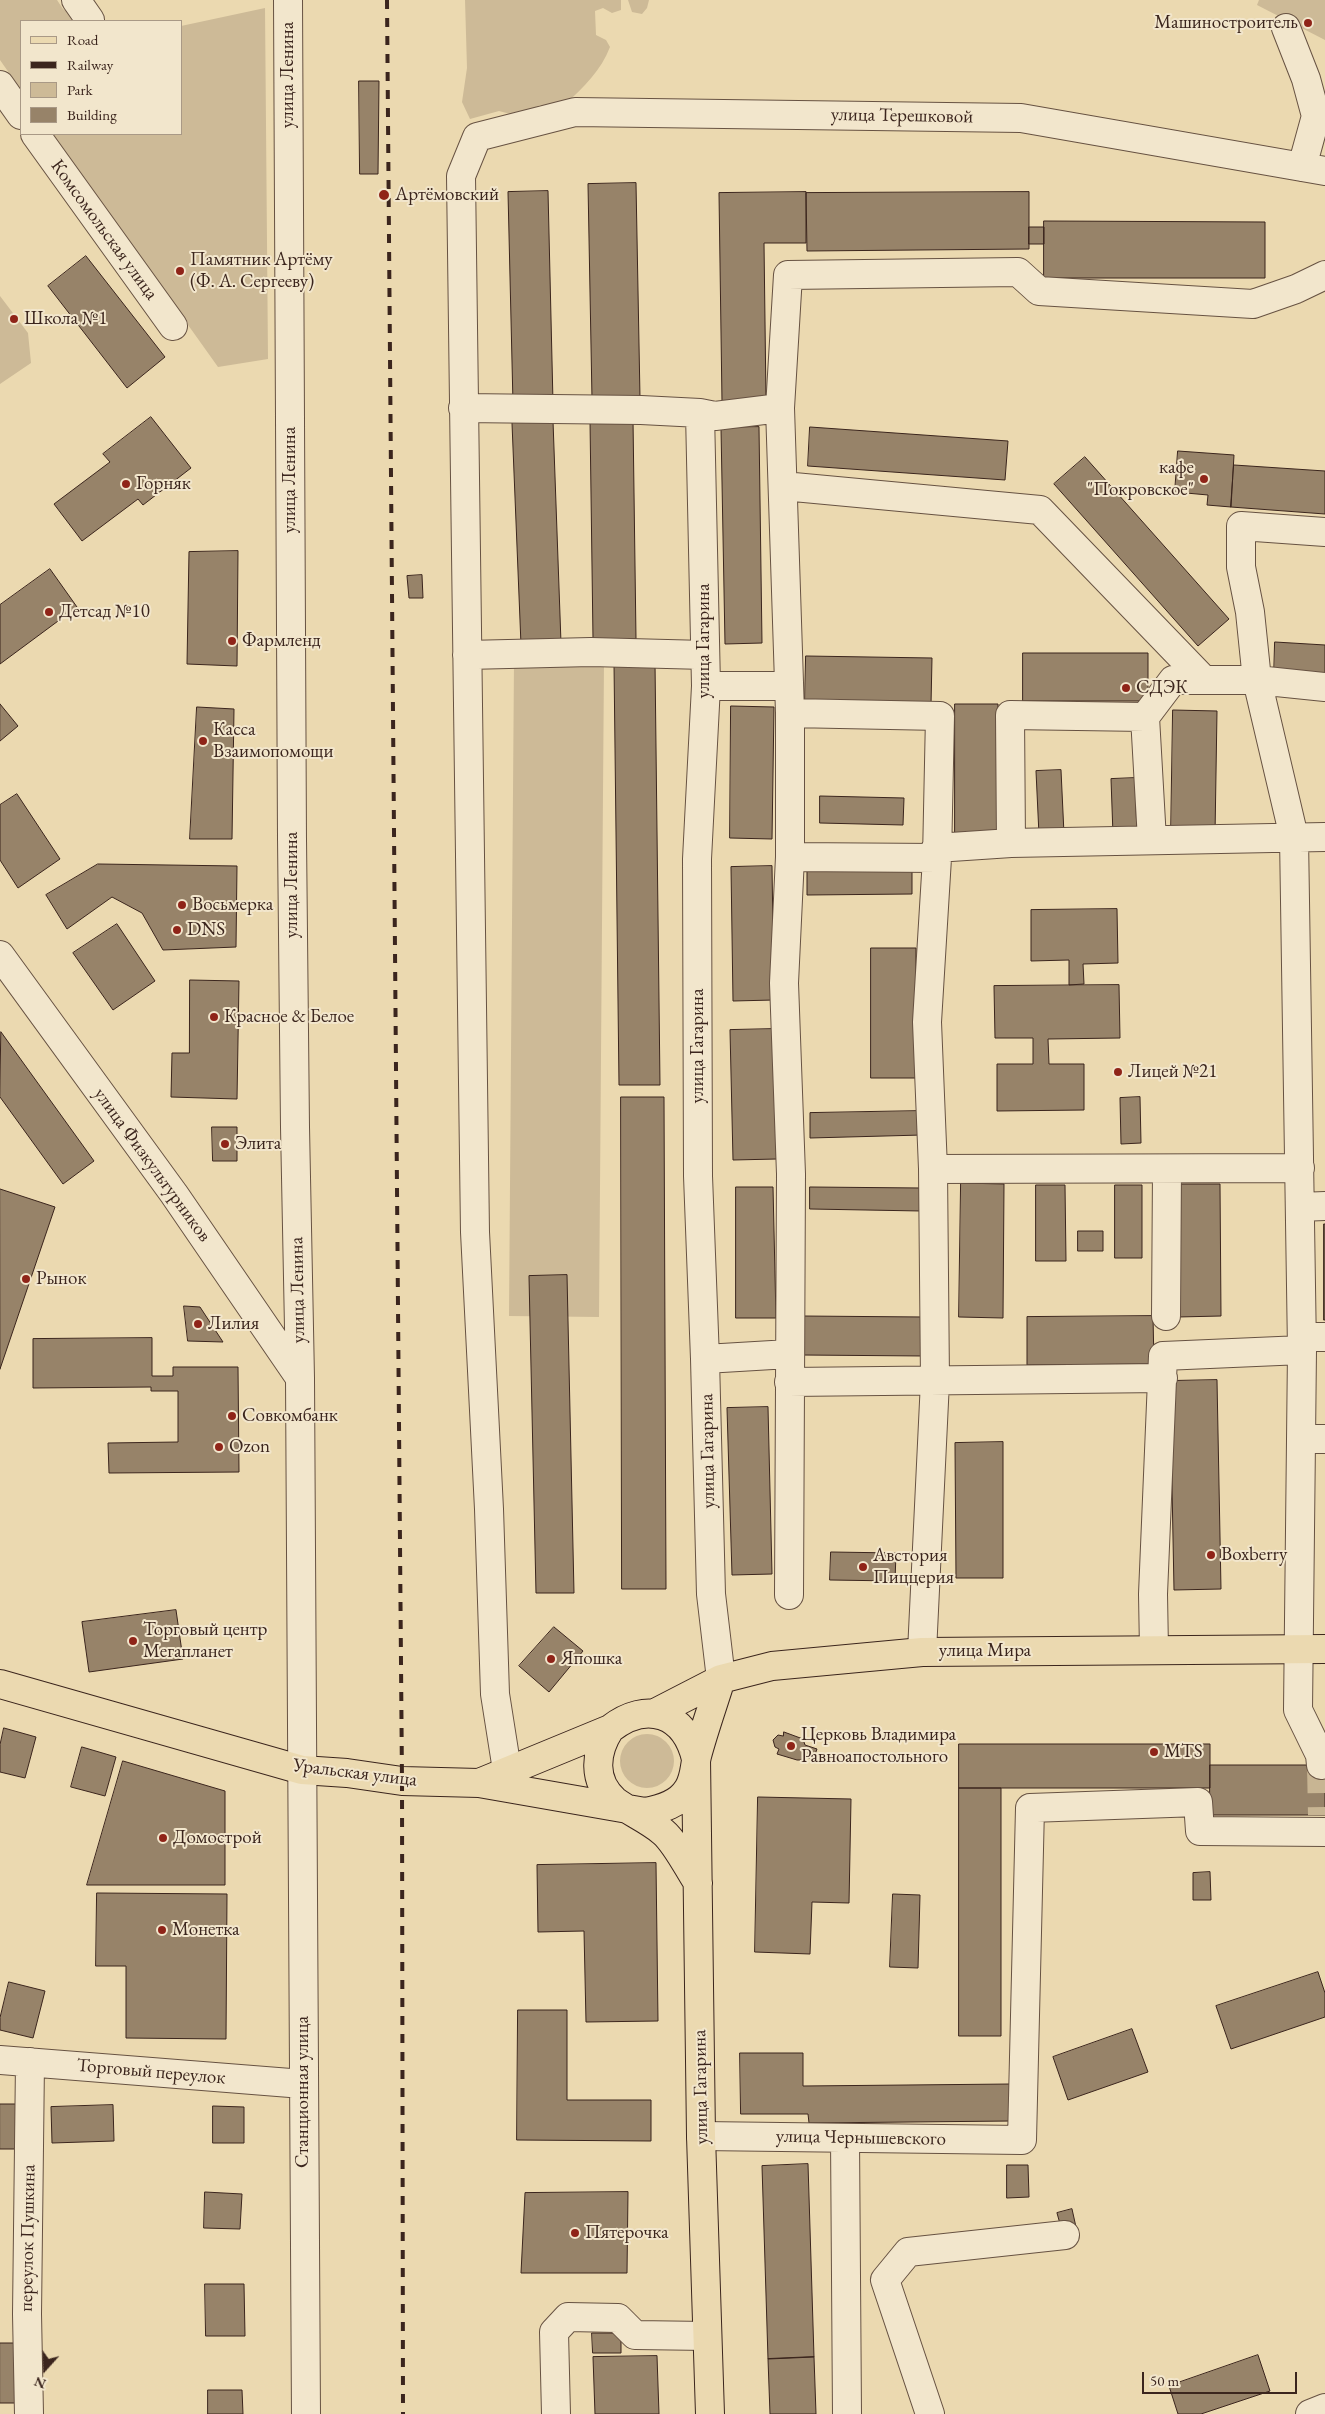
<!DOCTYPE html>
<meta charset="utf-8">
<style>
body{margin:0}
#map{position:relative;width:1325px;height:2414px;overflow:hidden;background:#ebd9b0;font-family:"EB Garamond",serif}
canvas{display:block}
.legend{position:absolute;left:20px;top:20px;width:162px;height:115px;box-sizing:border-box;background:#f2e6cc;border:1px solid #a99986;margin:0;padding:6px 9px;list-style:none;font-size:15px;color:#3b251d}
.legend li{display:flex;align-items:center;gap:10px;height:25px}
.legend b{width:25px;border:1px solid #a99986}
.north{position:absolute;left:20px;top:2344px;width:50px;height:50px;-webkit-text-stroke:4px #f2e6cc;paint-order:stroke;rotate:200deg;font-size:14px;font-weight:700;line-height:20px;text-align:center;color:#3b251d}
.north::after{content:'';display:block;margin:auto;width:18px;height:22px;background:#3b251d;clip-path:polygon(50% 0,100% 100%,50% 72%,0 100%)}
.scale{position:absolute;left:1142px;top:2372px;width:155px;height:22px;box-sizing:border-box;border:2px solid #3b251d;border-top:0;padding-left:6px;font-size:15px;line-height:18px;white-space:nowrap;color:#3b251d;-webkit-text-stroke:4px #f2e6cc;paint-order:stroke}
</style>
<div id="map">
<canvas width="1325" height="2414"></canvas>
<ul class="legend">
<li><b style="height:6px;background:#ebd9b0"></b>Road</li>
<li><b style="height:6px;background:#3b251d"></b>Railway</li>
<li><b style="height:14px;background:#cdba97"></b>Park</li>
<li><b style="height:14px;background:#978369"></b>Building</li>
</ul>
<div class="north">N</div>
<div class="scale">50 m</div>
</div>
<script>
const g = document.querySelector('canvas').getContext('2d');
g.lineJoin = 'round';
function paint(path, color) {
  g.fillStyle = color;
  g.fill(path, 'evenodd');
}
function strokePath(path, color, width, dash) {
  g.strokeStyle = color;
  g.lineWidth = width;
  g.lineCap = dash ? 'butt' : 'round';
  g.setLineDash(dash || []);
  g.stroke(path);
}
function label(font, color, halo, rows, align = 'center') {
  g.font = font + ' "EB Garamond",serif';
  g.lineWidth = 4;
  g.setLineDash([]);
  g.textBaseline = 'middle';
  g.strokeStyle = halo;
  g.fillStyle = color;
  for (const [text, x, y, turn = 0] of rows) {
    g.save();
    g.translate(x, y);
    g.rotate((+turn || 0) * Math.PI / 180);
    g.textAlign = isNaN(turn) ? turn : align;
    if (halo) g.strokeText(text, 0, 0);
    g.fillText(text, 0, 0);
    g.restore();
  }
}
paint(new Path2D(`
 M 0,0 L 57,0 L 63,9 L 80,21 L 21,21 L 21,90 L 0,60 Z
 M 465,0 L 621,0 L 621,10 L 612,13 L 603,8 L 595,11 L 596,35 L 606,40 L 610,47 C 601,71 584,86 566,104 L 540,105 L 518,116 L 499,111 L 470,119 L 462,102 L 467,68 Z
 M 628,0 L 649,0 L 647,8 L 642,14 L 632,12 Z
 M 1259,0 L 1325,0 L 1325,40 L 1257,5 Z
 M 265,8 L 268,359 L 218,367 L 52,134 L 181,134 L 181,26 Z
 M 0,296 L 28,333 L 31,363 L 0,384 Z
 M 514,661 L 604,661 L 599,1317 L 509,1316 Z
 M620 1761a27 27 0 1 1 54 0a27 27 0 1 1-54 0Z`), '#cdba97');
const building = new Path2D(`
 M 359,81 L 379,81 L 378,174 L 360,174 Z
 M 636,183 L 640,398 L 592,399 L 588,184 Z
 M 548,191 L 553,403 L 513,404 L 508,192 Z
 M 806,192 L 806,243 L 764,243 L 766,401 L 722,402 L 719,193 Z
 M 1029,192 L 1029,249 L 807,251 L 806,193 Z
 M 1044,221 L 1265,222 L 1265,278 L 1044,278 Z
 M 1029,227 L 1044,227 L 1044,244 L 1029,244 Z
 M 86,256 L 165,357 L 127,388 L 48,286 Z
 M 151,417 L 191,468 L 143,505 L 138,499 L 82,541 L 54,504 L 110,462 L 103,454 Z
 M 633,419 L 636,639 L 593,639 L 590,420 Z
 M 553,421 L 561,643 L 521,645 L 512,423 Z
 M 759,427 L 762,643 L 725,644 L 721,428 Z
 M 810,427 L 1008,441 L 1005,480 L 808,466 Z
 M 1178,451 L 1234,455 L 1231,507 L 1207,505 L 1208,495 L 1175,492 Z
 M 1085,457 L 1229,619 L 1198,646 L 1054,484 Z
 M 1234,465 L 1325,471 L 1325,514 L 1231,507 Z
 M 238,551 L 237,666 L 187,664 L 189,552 Z
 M 50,569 L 77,607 L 0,664 L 0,605 Z
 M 422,575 L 423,598 L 409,598 L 407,576 Z
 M 1275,642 L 1325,645 L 1325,680 L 1274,677 Z
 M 1023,653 L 1148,653 L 1148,701 L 1023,701 Z
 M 806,656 L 932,658 L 931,705 L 805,703 Z
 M 655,662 L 660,1085 L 619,1085 L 614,663 Z
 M 0,704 L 18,726 L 0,741 Z
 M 955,704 L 998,704 L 997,834 L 955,833 Z
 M 731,706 L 774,707 L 772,839 L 730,838 Z
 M 197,707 L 234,709 L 232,839 L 190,839 Z
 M 1173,710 L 1217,711 L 1215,835 L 1171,835 Z
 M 1061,770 L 1064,834 L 1039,835 L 1036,771 Z
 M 1135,778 L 1137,834 L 1113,835 L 1111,779 Z
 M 17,794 L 60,859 L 18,888 L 0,860 L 0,805 Z
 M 820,796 L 904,798 L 903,825 L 820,823 Z
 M 98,864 L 237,866 L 236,947 L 163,950 L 142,913 L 112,897 L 67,929 L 46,895 Z
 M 772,866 L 774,1000 L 733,1001 L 731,867 Z
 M 912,866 L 912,894 L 807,895 L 807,867 Z
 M 1117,909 L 1118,963 L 1083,964 L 1084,984 L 1069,985 L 1069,960 L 1031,961 L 1031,910 Z
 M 117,924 L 155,981 L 113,1010 L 73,953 Z
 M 871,948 L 916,948 L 916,1078 L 871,1078 Z
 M 190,980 L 239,981 L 237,1099 L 171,1097 L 172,1053 L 189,1053 Z
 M 1119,985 L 1120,1038 L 1048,1039 L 1049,1064 L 1084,1064 L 1084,1110 L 997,1111 L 997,1064 L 1033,1064 L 1033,1038 L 995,1038 L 994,986 Z
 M 774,1029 L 777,1159 L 733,1160 L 730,1030 Z
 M 1,1032 L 94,1161 L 63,1184 L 0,1097 Z
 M 621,1097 L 664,1097 L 666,1589 L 622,1589 Z
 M 1140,1097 L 1141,1143 L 1121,1144 L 1120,1098 Z
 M 921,1111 L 922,1135 L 810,1138 L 810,1113 Z
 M 212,1127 L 237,1127 L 237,1161 L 213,1161 Z
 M 961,1183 L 1004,1184 L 1003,1318 L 959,1317 Z
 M 1177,1184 L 1220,1184 L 1221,1316 L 1178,1317 Z
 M 1036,1185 L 1065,1185 L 1066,1261 L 1036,1261 Z
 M 1115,1185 L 1142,1185 L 1142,1258 L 1115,1258 Z
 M 736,1187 L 773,1187 L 776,1318 L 736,1318 Z
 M 810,1187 L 921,1188 L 921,1211 L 810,1209 Z
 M 0,1189 L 55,1207 L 0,1369 Z
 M 1324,1224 L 1325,1224 L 1325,1320 L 1324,1320 Z
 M 1078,1231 L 1103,1231 L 1103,1251 L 1078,1251 Z
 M 567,1275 L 574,1593 L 536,1593 L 529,1276 Z
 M 184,1306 L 200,1307 L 223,1342 L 188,1341 Z
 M 801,1316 L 924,1317 L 924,1356 L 801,1355 Z
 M 1153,1316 L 1154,1364 L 1027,1365 L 1027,1317 Z
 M 152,1338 L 152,1376 L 173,1376 L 173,1367 L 238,1367 L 239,1472 L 109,1473 L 108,1443 L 178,1442 L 178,1391 L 151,1391 L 151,1387 L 33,1388 L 33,1339 Z
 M 1217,1380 L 1221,1589 L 1174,1590 L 1170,1381 Z
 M 768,1407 L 772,1574 L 732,1575 L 727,1408 Z
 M 1003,1442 L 1003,1578 L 956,1578 L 955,1443 Z
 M 831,1552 L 896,1553 L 895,1581 L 830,1580 Z
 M 176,1610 L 183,1659 L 89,1672 L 82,1622 Z
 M 554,1627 L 583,1651 L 549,1692 L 519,1666 Z
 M 4,1728 L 36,1737 L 25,1778 L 0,1772 L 0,1745 Z
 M 784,1732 L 803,1739 L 805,1745 L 817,1749 L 813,1760 L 803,1756 L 802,1760 L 797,1760 L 777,1754 L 779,1749 L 775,1747 L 773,1740 L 778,1735 L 783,1736 Z
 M 959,1744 L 1210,1744 L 1210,1788 L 959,1788 Z
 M 82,1747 L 116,1757 L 105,1796 L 71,1787 Z
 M 123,1761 L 225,1791 L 225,1885 L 87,1885 Z
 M 1210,1765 L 1325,1765 L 1325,1815 L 1210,1815 Z
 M 959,1788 L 1001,1788 L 1001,2036 L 959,2036 Z
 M 758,1797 L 851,1799 L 849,1903 L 812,1902 L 810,1954 L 755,1952 Z
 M 656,1863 L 658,2021 L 586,2022 L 584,1931 L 538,1932 L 537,1865 Z
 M 1210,1872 L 1211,1900 L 1193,1900 L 1193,1873 Z
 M 97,1893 L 227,1894 L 226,2039 L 126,2038 L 126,1966 L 96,1966 Z
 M 893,1894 L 920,1895 L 918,1968 L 890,1967 Z
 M 1318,1972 L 1325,1993 L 1325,2017 L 1231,2049 L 1216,2006 Z
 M 9,1982 L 45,1991 L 33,2038 L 0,2030 L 0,2018 Z
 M 518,2010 L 567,2010 L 567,2100 L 651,2100 L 651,2141 L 517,2140 Z
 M 1132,2029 L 1148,2072 L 1068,2100 L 1053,2057 Z
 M 740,2053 L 803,2053 L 803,2086 L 1011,2084 L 1011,2121 L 809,2123 L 808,2114 L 741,2114 Z
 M 0,2104 L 16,2104 L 16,2149 L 0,2149 Z
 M 113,2105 L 114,2141 L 52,2143 L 51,2107 Z
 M 213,2106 L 244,2107 L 244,2143 L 213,2143 Z
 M 808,2164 L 814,2357 L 768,2359 L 762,2166 Z
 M 1007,2165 L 1028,2165 L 1029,2197 L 1007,2198 Z
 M 205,2192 L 242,2194 L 240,2229 L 204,2228 Z
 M 628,2192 L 627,2273 L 521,2273 L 525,2193 Z
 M 1072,2209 L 1076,2227 L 1062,2231 L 1057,2213 Z
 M 205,2284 L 244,2284 L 245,2336 L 206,2336 Z
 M 592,2333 L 621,2333 L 621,2353 L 593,2353 Z
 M 0,2343 L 20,2343 L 20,2403 L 0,2403 Z
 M 1258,2355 L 1270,2391 L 1201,2414 L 1178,2414 L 1169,2386 Z
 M 657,2356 L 659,2414 L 595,2414 L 593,2357 Z
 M 814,2357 L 816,2414 L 770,2414 L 768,2359 Z
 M 208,2390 L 242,2390 L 243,2414 L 208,2414 Z`);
paint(building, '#978369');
strokePath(building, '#3b251d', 1);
strokePath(new Path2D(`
 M 1321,1765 L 1322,1815`), '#c8b593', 28, [28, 14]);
const minor = new Path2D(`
 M 76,0 L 90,20
 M 288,0 L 292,838 L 295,1127 L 300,1378 L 306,2414
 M 1286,28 L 1306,79 L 1316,116 L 1302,167
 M 0,85 L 21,115
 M 35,134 L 173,326
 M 463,408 L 641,410 L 700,413 L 715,416 L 780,408
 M 700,413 L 706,686 L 697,859 L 698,1176 L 705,1359 L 711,1594 L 721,1679
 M 783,486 L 1040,510 L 1204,680
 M 467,655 L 591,652 L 705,655
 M 706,686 L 789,686
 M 790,713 L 940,716 L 937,858 L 927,1022 L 933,1169 L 935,1381 L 922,1652
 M 1152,840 L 1145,717 L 1173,680 L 1257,680 L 1325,687
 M 1011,843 L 1010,715 L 1145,717
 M 936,848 L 1011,843 L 1325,837
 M 790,857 L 937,858
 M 0,955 L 174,1194 L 300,1378
 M 933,1169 L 1300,1168
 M 1300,1207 L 1325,1206
 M 1166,1316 L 1167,1170
 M 1302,1337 L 1325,1337
 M 705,1359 L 789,1354
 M 789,1382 L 1163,1378
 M 1301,1439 L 1325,1439
 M 789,1595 L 791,1174 L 784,983 L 790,857 L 790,713 L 780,408 L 788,275 L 1018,272 L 1039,291 L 1253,304 L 1296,289 L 1325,275
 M 1154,1650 L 1153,1594 L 1163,1356 L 1302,1350
 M 1321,1765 L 1320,1755 L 1298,1710 L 1302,1350 L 1294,837 L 1257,680 L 1250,612 L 1241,567 L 1241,526 L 1325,532
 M 507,1770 L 495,1694 L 489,1509 L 475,1232 L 461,176 L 477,137 L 575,112 L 1021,118 L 1325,171
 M 0,2060 L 303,2084
 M 701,2136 L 1022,2140 L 1030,1808 L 1198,1802 L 1200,1831 L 1325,1832
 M 845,2138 L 847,2414
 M 29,2414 L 27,2314 L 30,2062
 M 556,2414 L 554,2332 L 568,2317 L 618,2318 L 635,2335 L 707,2336
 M 930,2414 L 885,2280 L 908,2252 L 1065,2235
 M 1310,2414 L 1325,2408`);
const major = new Path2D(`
 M 0,1684 L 302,1770 L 347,1773 L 402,1781 L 479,1783 L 645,1812 C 662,1809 679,1804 688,1789 C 695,1778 694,1768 697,1756 C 704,1730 713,1705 721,1679
 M 655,1713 L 721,1679 L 772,1666 L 922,1652 L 1325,1649
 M 610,1729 C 595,1752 592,1781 615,1801 C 630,1812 649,1820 663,1832 C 676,1843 688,1868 698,1883
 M 479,1783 L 610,1729 C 647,1700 685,1713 696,1759 L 701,2136 L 710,2414`);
strokePath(minor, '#675242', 30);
strokePath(major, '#3b251d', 30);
strokePath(minor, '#f2e6cc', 28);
strokePath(major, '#ebd9b0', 28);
strokePath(new Path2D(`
 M 387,0 L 402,1781 L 403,2414`), '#3b251d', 4, [9, 9]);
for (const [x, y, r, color] of [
 [1308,23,5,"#8f2418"],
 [384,195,6,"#8f2418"],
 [180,271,5,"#8f2418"],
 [14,319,5,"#8f2418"],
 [1204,479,5,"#8f2418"],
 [126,484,5,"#8f2418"],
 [49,612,5,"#8f2418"],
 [232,641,5,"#8f2418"],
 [1126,688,5,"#8f2418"],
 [203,741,5,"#8f2418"],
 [182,905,5,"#8f2418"],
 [177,930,5,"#8f2418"],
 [214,1017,5,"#8f2418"],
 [1118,1072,5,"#8f2418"],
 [225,1144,5,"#8f2418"],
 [26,1279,5,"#8f2418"],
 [198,1324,5,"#8f2418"],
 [232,1416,5,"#8f2418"],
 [219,1447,5,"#8f2418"],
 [1211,1555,5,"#8f2418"],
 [863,1567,5,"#8f2418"],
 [133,1641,5,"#8f2418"],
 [551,1659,5,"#8f2418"],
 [791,1746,5,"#8f2418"],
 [1154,1752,5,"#8f2418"],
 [163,1838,5,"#8f2418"],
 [162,1930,5,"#8f2418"],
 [575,2233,5,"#8f2418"]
]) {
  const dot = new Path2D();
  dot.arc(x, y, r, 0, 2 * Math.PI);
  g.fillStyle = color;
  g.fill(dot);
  strokePath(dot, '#f2e6cc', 2);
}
label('19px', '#3b251d', '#f2e6cc', [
 ["Машиностроитель",1298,23,"right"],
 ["Артёмовский",395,195],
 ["Памятник Артёму",190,260],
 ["(Ф. А. Сергееву)",190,282],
 ["Школа №1",24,319],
 ["кафе",1194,468,"right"],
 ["\"Покровское\"",1194,490,"right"],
 ["Горняк",136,484],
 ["Детсад №10",59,612],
 ["Фармленд",242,641],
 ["СДЭК",1136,688],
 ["Касса",213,730],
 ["Взаимопомощи",213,752],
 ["Восьмерка",192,905],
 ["DNS",187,930],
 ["Красное & Белое",224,1017],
 ["Лицей №21",1128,1072],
 ["Элита",235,1144],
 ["Рынок",36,1279],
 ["Лилия",208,1324],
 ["Совкомбанк",242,1416],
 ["Ozon",229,1447],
 ["Boxberry",1221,1555],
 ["Австория",873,1556],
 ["Пиццерия",873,1578],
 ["Торговый центр",143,1630],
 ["Мегапланет",143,1652],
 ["Япошка",561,1659],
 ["Церковь Владимира",801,1735],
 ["Равноапостольного",801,1757],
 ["MTS",1164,1752],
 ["Домострой",173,1838],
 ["Монетка",172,1930],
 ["Пятерочка",585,2233]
], 'left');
label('19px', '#3b251d', '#f2e6cc', [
 ["улица Ленина",288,75,-90],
 ["улица Терешковой",902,116,1],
 ["Комсомольская улица",104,230,54],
 ["улица Ленина",290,480,-90],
 ["улица Гагарина",704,641,-90],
 ["улица Ленина",292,885,-90],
 ["улица Гагарина",698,1046,-90],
 ["улица Физкультурников",152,1165,54],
 ["улица Ленина",298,1290,-91],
 ["улица Гагарина",708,1451,-91],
 ["улица Мира",985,1651],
 ["Уральская улица",355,1773,7],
 ["Торговый переулок",151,2072,5],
 ["улица Гагарина",701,2087,-91],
 ["Станционная улица",303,2092,-90],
 ["улица Чернышевского",861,2138,1],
 ["переулок Пушкина",28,2238,-89]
]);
</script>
